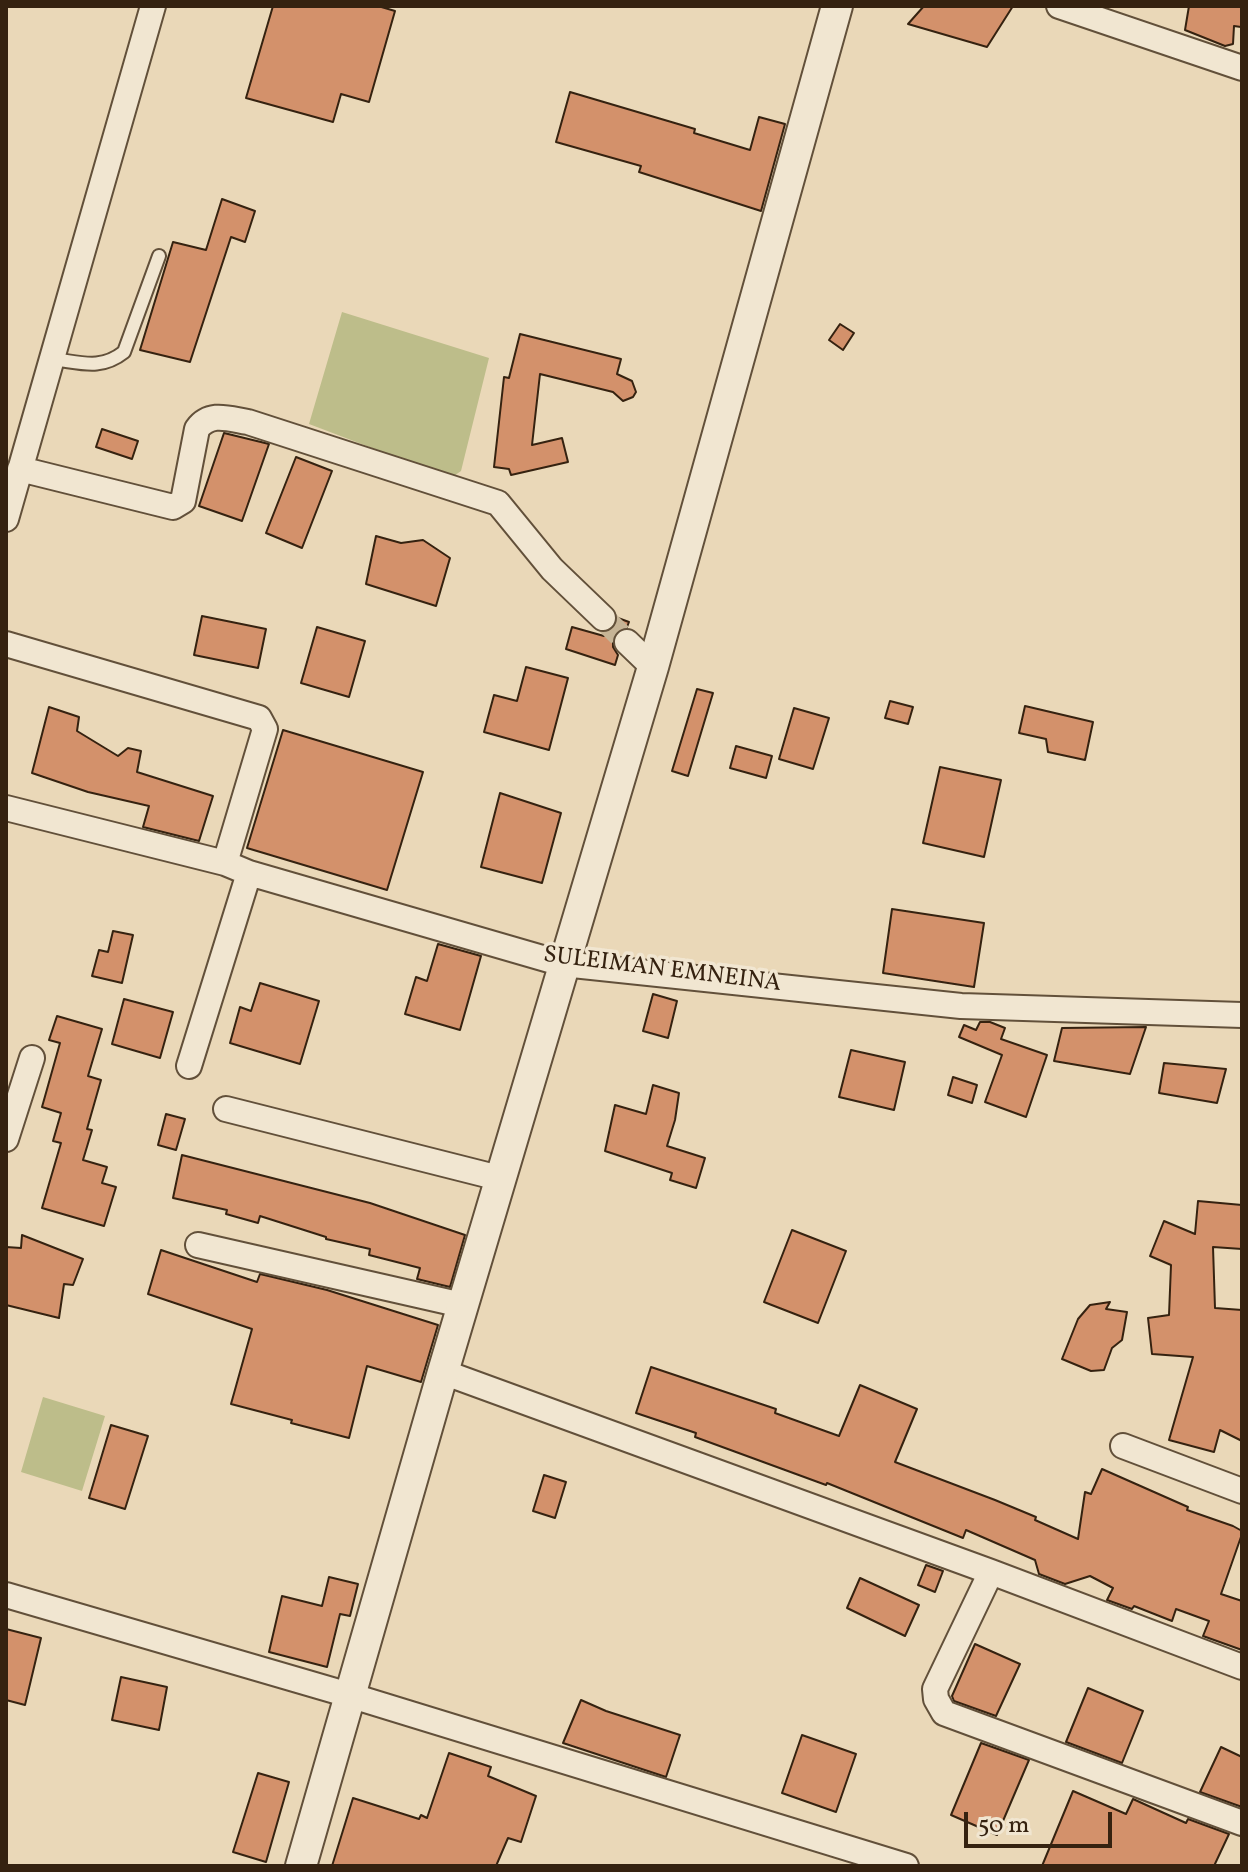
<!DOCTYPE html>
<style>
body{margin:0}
#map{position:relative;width:1248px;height:1872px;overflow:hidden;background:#ead8b8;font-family:Vollkorn,serif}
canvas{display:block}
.frame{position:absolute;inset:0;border:8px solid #352210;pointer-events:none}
.scale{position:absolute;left:964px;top:1812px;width:148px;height:36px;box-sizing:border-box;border:4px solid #352210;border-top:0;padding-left:10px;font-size:24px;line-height:28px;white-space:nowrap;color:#352210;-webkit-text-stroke:6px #f1e6d1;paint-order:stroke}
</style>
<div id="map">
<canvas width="1248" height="1872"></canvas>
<div class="frame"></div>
<div class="scale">50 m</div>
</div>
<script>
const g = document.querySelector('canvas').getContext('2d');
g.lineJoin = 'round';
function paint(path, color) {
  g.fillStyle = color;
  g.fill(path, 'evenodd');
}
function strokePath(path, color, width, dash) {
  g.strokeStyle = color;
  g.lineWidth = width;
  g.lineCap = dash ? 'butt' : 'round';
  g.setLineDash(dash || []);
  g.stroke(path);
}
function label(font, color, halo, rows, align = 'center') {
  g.font = font + ' Vollkorn,serif';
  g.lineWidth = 7;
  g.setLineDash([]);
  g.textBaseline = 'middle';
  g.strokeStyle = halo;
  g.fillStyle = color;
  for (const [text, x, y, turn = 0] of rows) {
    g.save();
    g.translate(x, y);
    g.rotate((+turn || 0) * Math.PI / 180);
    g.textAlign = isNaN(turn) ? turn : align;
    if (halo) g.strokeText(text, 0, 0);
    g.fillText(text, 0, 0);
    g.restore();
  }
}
paint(new Path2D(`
 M 342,312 L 489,358 L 461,471 L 451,478 L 309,424 Z
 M 43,1397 L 105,1416 L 82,1491 L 21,1472 Z`), '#bdbd8a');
const building = new Path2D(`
 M 273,6 L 378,6 L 395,11 L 369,102 L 341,94 L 333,122 L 246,98 Z
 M 924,6 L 1013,6 L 987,47 L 908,24 Z
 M 1189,6 L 1242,6 L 1241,27 L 1234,26 L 1233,44 L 1225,46 L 1185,30 Z
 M 570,92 L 695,129 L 694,133 L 750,150 L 759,117 L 785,124 L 761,211 L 639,172 L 641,166 L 556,142 Z
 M 222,199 L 255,211 L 245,242 L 231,237 L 190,362 L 140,350 L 173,242 L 206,250 Z
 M 840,324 L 854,333 L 843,350 L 829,340 Z
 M 520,334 L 621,359 L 617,374 L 632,381 L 636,392 L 633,397 L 623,401 L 613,392 L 540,374 L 532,445 L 562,438 L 568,462 L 511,475 L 509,469 L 494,467 L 504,377 L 509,378 Z
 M 102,429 L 138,441 L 132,459 L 96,447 Z
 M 224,433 L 269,444 L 242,521 L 199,506 Z
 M 296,457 L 332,471 L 302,548 L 266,533 Z
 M 376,536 L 401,543 L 423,540 L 450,558 L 436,606 L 366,584 Z
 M 202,616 L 266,629 L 258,668 L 194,655 Z
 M 618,618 L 629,622 L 627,627 L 617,631 L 613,638 L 613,647 L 618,655 L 615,665 L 566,649 L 572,627 L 604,636 L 605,633 L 614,628 Z
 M 317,627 L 365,641 L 349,697 L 301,683 Z
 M 526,667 L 568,678 L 549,750 L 484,732 L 494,695 L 517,701 Z
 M 697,689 L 713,693 L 688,776 L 672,771 Z
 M 890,701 L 913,707 L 908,724 L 885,718 Z
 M 1025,706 L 1093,722 L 1085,760 L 1048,752 L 1046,739 L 1019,733 Z
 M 49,707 L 79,717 L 77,731 L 118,756 L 128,748 L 141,751 L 137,772 L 213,796 L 199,841 L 143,827 L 149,806 L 88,792 L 32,773 Z
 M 794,708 L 829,718 L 813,769 L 779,759 Z
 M 283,730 L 423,772 L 387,890 L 247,848 Z
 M 736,746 L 772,756 L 766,778 L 730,768 Z
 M 940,767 L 1001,780 L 984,857 L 923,843 Z
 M 500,793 L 561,813 L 542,883 L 481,867 Z
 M 892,909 L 984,923 L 974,987 L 883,973 Z
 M 113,931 L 133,935 L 122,983 L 92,976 L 99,950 L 108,952 Z
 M 438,944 L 481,956 L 460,1030 L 405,1014 L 416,977 L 427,981 Z
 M 260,983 L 319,1001 L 300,1064 L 230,1043 L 240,1007 L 251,1011 Z
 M 653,994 L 677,1001 L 668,1038 L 643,1031 Z
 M 124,999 L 173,1012 L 160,1058 L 112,1044 Z
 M 57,1016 L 102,1029 L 88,1076 L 101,1080 L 87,1129 L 92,1130 L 83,1160 L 107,1167 L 102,1183 L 116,1187 L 104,1226 L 42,1208 L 61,1143 L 53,1141 L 61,1113 L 42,1107 L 60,1043 L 49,1040 Z
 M 980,1022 L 990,1022 L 1005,1028 L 1001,1039 L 1047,1055 L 1026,1117 L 985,1102 L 1002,1055 L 959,1037 L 964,1025 L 976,1030 Z
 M 1146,1027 L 1130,1074 L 1054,1061 L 1062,1028 Z
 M 851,1050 L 905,1062 L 894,1110 L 839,1097 Z
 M 1164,1063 L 1226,1069 L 1217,1103 L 1159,1093 Z
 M 953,1077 L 977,1085 L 972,1103 L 948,1095 Z
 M 653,1085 L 679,1093 L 675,1120 L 667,1146 L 705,1158 L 696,1188 L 670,1180 L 672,1173 L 605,1151 L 615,1105 L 646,1114 Z
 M 166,1114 L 185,1119 L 176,1150 L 158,1145 Z
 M 182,1155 L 370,1203 L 465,1235 L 450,1287 L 417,1279 L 420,1268 L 369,1255 L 370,1249 L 326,1239 L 326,1237 L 260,1216 L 258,1223 L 226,1214 L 227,1210 L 173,1198 Z
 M 1198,1201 L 1242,1205 L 1242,1249 L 1213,1247 L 1215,1308 L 1242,1310 L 1242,1441 L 1220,1430 L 1214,1452 L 1169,1440 L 1193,1357 L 1152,1354 L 1148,1318 L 1169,1315 L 1171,1265 L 1150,1256 L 1164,1221 L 1195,1234 Z
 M 792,1230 L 846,1251 L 818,1323 L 764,1302 Z
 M 22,1235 L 83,1259 L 73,1285 L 64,1284 L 59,1318 L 6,1305 L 6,1247 L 21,1248 Z
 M 161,1250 L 257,1282 L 260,1274 L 327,1290 L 438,1325 L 421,1382 L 367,1366 L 349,1438 L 291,1423 L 292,1420 L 231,1404 L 252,1329 L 148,1294 Z
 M 1110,1302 L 1106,1309 L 1127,1312 L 1122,1340 L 1112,1348 L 1104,1370 L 1091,1371 L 1062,1359 L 1078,1319 L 1090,1305 Z
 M 651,1367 L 776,1409 L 775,1413 L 839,1436 L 860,1385 L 917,1409 L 895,1462 L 995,1500 L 1036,1517 L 1035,1520 L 1078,1539 L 1085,1492 L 1091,1494 L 1102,1469 L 1188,1507 L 1187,1510 L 1233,1526 L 1242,1531 L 1242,1534 L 1221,1594 L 1242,1601 L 1242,1650 L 1203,1636 L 1209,1621 L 1176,1609 L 1172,1621 L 1134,1606 L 1132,1609 L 1107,1600 L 1113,1588 L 1090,1576 L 1065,1584 L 1039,1574 L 1035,1560 L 966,1530 L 963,1538 L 827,1483 L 826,1485 L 695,1437 L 696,1433 L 636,1413 Z
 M 111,1425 L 148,1436 L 125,1509 L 89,1498 Z
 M 544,1475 L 566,1482 L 555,1518 L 533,1511 Z
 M 926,1565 L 943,1571 L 935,1592 L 918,1585 Z
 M 329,1577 L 358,1584 L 350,1616 L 340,1614 L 327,1667 L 269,1652 L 282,1596 L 322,1606 Z
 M 860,1578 L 919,1605 L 905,1636 L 847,1608 Z
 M 6,1629 L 41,1638 L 25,1705 L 6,1700 Z
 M 975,1644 L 1020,1664 L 996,1716 L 954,1701 L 952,1696 Z
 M 121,1677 L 167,1687 L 159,1730 L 112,1720 Z
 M 1088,1688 L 1143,1711 L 1122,1763 L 1066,1742 Z
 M 581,1700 L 606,1711 L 680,1735 L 666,1777 L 563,1743 Z
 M 802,1735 L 856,1754 L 836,1812 L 782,1793 Z
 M 981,1743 L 1029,1760 L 997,1835 L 951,1815 Z
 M 1221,1747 L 1242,1757 L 1242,1807 L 1200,1792 Z
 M 449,1753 L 491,1767 L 488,1776 L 536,1796 L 521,1842 L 508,1838 L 496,1866 L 332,1866 L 353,1798 L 419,1819 L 421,1815 L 427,1818 Z
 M 258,1773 L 289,1782 L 266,1862 L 233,1852 Z
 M 1073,1791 L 1126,1814 L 1133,1799 L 1186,1823 L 1188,1819 L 1229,1834 L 1214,1866 L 1042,1866 Z`);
paint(building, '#d3916b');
strokePath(building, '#352210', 2);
strokePath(new Path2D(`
 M 603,618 L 627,642`), '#c6b496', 24, [24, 12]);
const service = new Path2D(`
 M 52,359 C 80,362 100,371 124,352 L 159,256`);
const minor = new Path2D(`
 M 1059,6 L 1242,68
 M 20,469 L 173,507 L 183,501 L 197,429 C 210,411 229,419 248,422 L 498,503 L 552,569 L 603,618
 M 6,519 L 153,6
 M 627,642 L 653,667
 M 6,644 L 259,718 L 265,729 L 225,863
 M 6,808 L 225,863 L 249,873 L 563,964 L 961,1006 L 1242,1015
 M 189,1066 L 249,873
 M 226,1109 L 499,1178
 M 6,1139 L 32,1058
 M 198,1245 L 462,1305
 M 443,1372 L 991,1572 L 1242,1667
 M 1123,1446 L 1242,1491
 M 991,1572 L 935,1689 L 936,1699 L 944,1713 L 1242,1823
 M 6,1595 L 349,1695 L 906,1866`);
const tertiary = new Path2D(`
 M 301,1866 L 443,1372 L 653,667 L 837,6`);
strokePath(service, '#62503a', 16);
strokePath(minor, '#62503a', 28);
strokePath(tertiary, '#62503a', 34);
strokePath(service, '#f1e6d1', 12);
strokePath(minor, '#f1e6d1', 24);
strokePath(tertiary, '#f1e6d1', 30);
label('24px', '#352210', '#f1e6d1', [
 ["SULEIMAN EMNEINA",662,971,7]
]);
</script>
